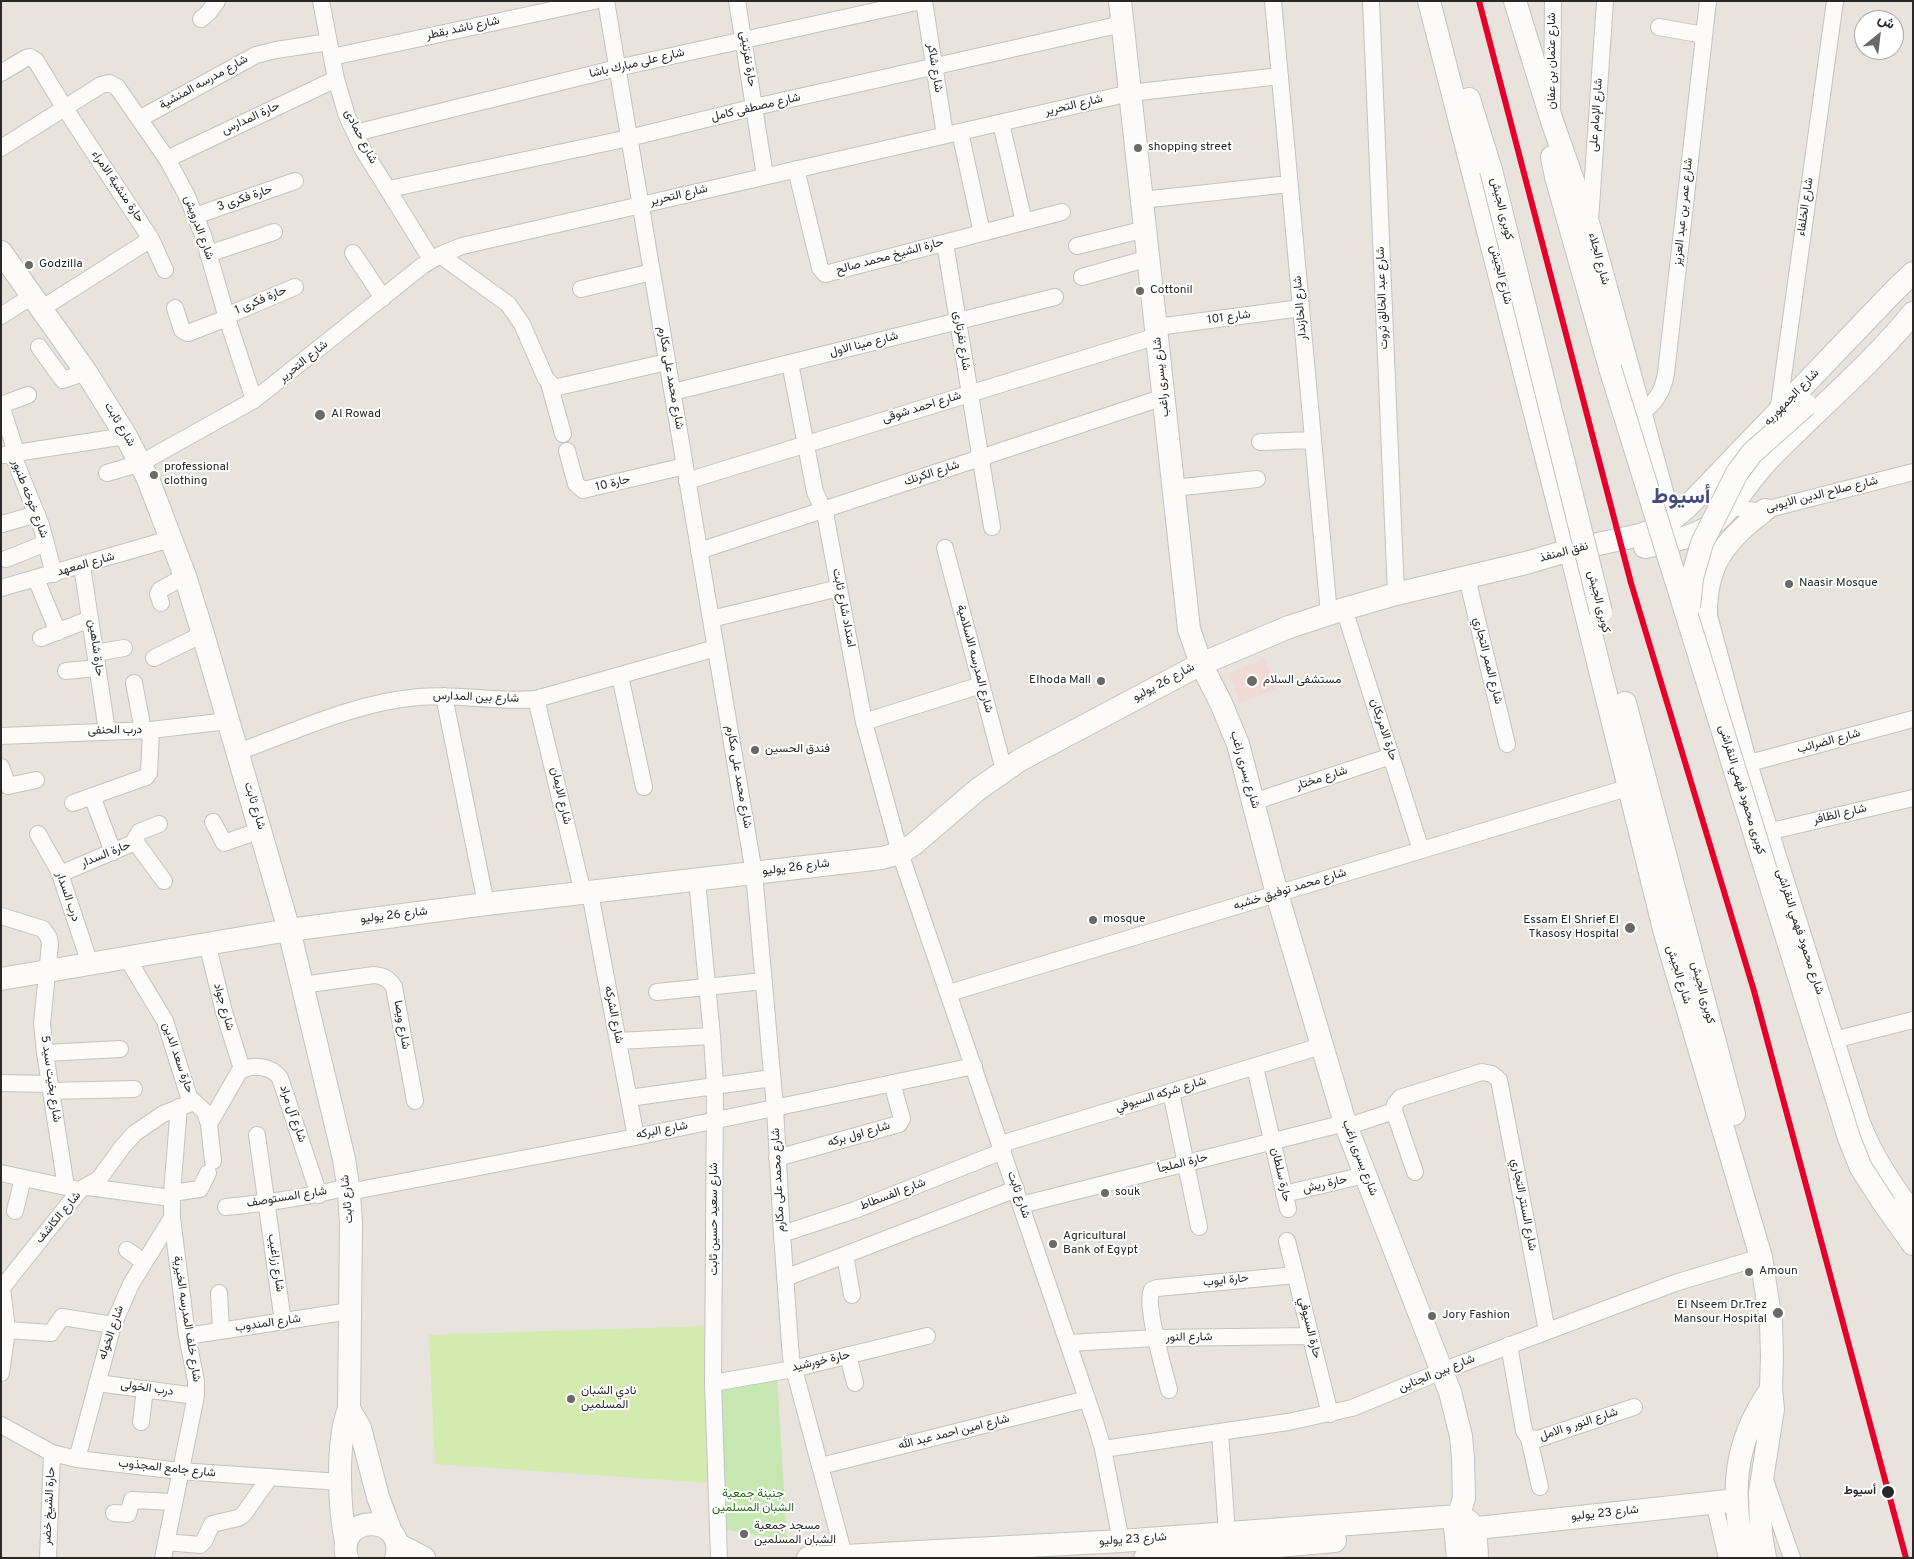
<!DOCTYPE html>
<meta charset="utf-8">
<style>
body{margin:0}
#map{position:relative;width:1914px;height:1559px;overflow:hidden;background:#e8e3dc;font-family:Overpass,Vazirmatn,sans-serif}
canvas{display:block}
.frame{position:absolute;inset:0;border:2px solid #282828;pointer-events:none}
.north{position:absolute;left:1854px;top:10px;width:50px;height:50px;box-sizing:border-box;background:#fff;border:1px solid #a9a9a9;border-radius:50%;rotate:29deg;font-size:14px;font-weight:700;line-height:20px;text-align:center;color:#282828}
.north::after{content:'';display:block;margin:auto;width:18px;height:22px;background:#6b6967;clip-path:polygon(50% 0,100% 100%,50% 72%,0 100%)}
</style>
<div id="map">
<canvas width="1914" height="1559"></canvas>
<div class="frame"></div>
<div class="north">ش</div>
</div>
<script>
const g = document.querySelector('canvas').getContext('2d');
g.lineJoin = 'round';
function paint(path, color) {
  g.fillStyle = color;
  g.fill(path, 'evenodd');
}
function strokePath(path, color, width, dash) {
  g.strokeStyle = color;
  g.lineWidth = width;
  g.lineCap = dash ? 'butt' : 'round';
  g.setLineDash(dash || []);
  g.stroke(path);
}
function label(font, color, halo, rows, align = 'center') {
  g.font = font + ' Overpass,Vazirmatn,sans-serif';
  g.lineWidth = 4;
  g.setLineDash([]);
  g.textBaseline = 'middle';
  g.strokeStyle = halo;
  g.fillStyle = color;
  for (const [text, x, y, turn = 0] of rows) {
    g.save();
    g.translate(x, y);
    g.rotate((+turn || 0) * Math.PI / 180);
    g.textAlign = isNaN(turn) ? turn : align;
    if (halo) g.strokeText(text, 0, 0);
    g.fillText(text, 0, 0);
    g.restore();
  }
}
paint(new Path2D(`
 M 1265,659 L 1276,689 L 1240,703 L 1229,673 Z`), '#efdad8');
paint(new Path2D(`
 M 777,1376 L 787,1540 L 723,1529 L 718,1385 Z`), '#c6e7b1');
paint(new Path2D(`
 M 707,1326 L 712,1483 L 435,1464 L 429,1335 Z`), '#d3ebae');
const street = new Path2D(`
 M 321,1 L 336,79 L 347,116 L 362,148 L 431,259
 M 606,1 L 754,873 L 775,1107 L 782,1234 L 791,1358 L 844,1555
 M 737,1 L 765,176
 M 924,1 L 945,135
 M 1273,1 L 1329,614
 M 1371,1 L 1396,594
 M 201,19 L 209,12 L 217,1
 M 1659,27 L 1704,35
 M 332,57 L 594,1
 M 1,73 L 26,58 L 30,57 L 36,61 L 64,107 L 151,239 L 165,270
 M 1552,106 L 1553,1
 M 139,119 L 256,55 L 276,50 L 329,42
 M 1001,123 L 1024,222
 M 960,132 L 982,233
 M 355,133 L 617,68 L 921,1
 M 1,148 L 101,85 L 109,83 L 117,87 L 167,159 L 187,196 L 203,235 L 227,318 L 254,400
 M 167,159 L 336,79
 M 796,169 L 820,268 L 825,274 L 1062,212
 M 389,189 L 629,138 L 755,107 L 1122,24
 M 1142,200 L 1289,184
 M 195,216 L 295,181
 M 1590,221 L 1605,1
 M 945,243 L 992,527
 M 1077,246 L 1146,229
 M 353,253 L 383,298
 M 208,254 L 274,232
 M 440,255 L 508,304 L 522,324 L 546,379 L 553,386 L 558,387 L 667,362
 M 1082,277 L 1149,258
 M 581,289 L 652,272
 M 175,308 L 182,330 L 188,333 L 227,318
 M 41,309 L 151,239
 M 1,316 L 32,296
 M 226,316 L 295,287
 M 1157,327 L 1301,308
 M 39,347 L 63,380 L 86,372
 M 790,363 L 815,492 L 825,513 L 864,722 L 900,853 L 1096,1425 L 1103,1449 L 1121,1541
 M 549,383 L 563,434
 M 673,392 L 1055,297
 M 1,405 L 16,452
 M 1,405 L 28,395
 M 1778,413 L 1835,1
 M 1640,414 C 1655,403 1663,392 1666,373 L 1708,1
 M 1260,442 L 1313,440
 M 567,451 L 576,484 L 583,490 L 685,466
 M 12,453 L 41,525 L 54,574
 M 3,455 L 126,436
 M 107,473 L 141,463 L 254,400 L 422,266 L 440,255 L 462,246 L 1130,93 L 1280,76
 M 687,481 L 1157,336
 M 1174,488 L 1257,479
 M 1725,496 C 1735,510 1749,512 1765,510 L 1913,472
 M 2,524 L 37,514
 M 945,548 L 1004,770
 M 699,551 L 1164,397
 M 6,559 L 46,543
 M 82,566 L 107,731
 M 1467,578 L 1507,744
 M 36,579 L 58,632
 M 1,588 L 170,539
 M 161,603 L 158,594 L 160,590 L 185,576
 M 1344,609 L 1421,850
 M 711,619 L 839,588
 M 41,638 L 90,619
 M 95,653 L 124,648
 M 154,658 L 203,634
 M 66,671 L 97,668
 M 620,676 L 644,787
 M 134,683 L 143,730
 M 444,696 L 486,904
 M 536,699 L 583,893
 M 864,722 L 981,685
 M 1,736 L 151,730 L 228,721
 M 238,752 C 296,731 356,702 419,697 C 458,693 497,703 536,699 L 716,648
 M 1746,764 L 1913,719
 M 1,767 L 8,786 L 36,780
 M 92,796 L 113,852
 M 1253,802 L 1391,756
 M 73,803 L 146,777 L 149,773 L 151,730
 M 213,822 L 224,843 L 261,830
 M 1767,832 L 1913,798
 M 38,834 L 59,871 L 90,964
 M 133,843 L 139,832 L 159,824
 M 60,874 L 133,843 L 137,844 L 164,881
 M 697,880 L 712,1036 L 715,1085 L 713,1383 L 719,1558
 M 590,893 L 636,1137
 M 1,916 L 43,929 L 49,938 L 50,944 L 42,1023 L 45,1053 L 66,1187
 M 207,943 L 224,1012 L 242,1069
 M 127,958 L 165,1021 L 189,1097 L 205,1112 L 209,1124 L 213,1161
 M 302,985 L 374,975 C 384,976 389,979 394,987 L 415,1101
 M 657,992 L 764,981
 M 949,993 L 1630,787
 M 1834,1040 L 1913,1020
 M 618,1041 L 712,1036
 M 45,1053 L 120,1049
 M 1255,1067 L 1288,1209
 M 1,1083 L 50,1084
 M 51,1091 L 134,1089
 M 1171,1092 L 1199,1227
 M 629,1098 L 772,1078
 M 209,1124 L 239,1072 C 251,1063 272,1066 280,1078 L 319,1195
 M 1346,1127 L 1394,1111
 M 257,1135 L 283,1322
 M 1001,1144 L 1321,1046
 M 777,1158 L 899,1124 L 902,1119 L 892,1083
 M 1415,1172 L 1394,1111 L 1395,1104 L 1400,1098 L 1482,1072 L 1492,1074 L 1499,1080 L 1547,1331
 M 1,1173 L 75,1189
 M 88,1187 L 171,1198
 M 349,1192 L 636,1137 L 974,1066
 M 172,1193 L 200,1189 L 208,1173
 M 1284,1194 L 1365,1175
 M 1021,1205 L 1345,1123
 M 226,1207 C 268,1203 308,1197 348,1187
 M 15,1211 L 23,1178
 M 782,1234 L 855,1210 L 1003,1151
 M 1287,1241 L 1330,1414
 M 127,1250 L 144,1262
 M 845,1255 L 852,1295
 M 785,1278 L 1016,1189
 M 1,1289 L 80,1190 L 99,1179 L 123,1146 L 135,1133 L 163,1114 L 194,1102
 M 219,1293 L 221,1331
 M 7,1330 L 51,1333 L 62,1317 L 113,1325
 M 187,1336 L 350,1311
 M 1068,1343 L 1156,1338 L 1311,1336
 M 1509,1345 L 1524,1431 L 1529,1438 L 1538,1439 L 1634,1407
 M 848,1355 L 855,1383
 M 1,1373 L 7,1330 L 2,1288
 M 97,1383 L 196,1396
 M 713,1383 L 793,1369 L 927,1336
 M 1169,1390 C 1165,1373 1144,1303 1152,1290 L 1157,1288 L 1296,1275
 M 141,1422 L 145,1389
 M 1,1425 L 52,1453 L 77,1459 L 180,1471 L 340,1482
 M 1220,1432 L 1227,1534
 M 1529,1438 L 1540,1487
 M 1103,1449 L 1288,1422 L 1352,1408 L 1442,1371 L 1675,1283 L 1761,1257
 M 77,1459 L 113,1325 L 131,1284 L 172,1218
 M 821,1466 L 1087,1399
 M 1764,1477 L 1792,1558
 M 1714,1502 L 1727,1558
 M 114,1513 L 128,1514 L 132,1500 L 174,1502
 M 166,1542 L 200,1545 L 204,1541 L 212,1524 L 238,1518 L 243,1515 L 270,1477
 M 48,1558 L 52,1453
 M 163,1558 L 196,1396 L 196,1381 L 187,1336 L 172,1218 L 172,1193 L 179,1107`);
const secondary = new Path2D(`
 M 1120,1 L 1189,629 L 1201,664 L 1221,703 L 1238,744 L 1277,894 L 1345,1123 L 1450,1392 L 1461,1436 L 1463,1458 L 1464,1498 L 1455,1527 L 1458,1558
 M 1429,1 L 1570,550
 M 1515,1 L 1552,121 L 1590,229 L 1670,521
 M 1469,99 L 1491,170
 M 1552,157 L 1556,177 L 1610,368
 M 1,252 L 86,372 L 126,436 L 148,479 L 185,576 L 203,634 L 289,930 L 344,1159 L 349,1192 L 351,1224 L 349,1409 C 336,1441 339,1508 346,1542
 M 1765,510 C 1725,540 1705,565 1706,616 L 1746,764 L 1859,1123 C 1872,1157 1891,1185 1913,1214
 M 1645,547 C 1667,542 1690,539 1710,526 C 1733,509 1748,481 1768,460 C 1816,410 1869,367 1913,313
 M 1573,561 L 1665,933 L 1761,1257 L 1771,1322 L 1772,1356 L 1771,1389 L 1773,1409 L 1760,1492 L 1761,1535 L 1765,1558
 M 1625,703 L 1734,1114
 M 1,979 L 289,930 L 486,904 L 882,858 L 900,853 L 914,844 L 977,790 L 1020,760 L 1201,664 L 1289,627 L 1344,609 L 1396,594 L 1526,563 L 1570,550 L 1640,535 L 1656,529 L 1670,521 L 1687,507 L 1896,289 L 1913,273
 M 1885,1205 L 1913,1244
 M 349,1409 L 360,1428 L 378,1497 L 391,1532
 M 1459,1530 L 1737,1500
 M 397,1544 L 424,1558
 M 347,1558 C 335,1513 408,1513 396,1558
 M 808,1558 L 1121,1541 L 1458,1516 C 1478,1520 1476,1541 1477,1558
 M 1145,1558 L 1335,1541
 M 1744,1558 C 1731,1493 1732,1445 1771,1389`);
strokePath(street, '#c4c2c3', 18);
strokePath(secondary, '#c4c2c3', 24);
strokePath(street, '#fcfbfa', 16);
strokePath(secondary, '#fcfbfa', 22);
const secondaryBridge = new Path2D(`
 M 1491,170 L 1601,612
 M 1610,368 L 1849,1138 L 1861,1168 L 1885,1205
 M 1689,607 L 1692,578 L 1702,543 L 1737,473 L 1752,453 L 1806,405`);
strokePath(secondaryBridge, '#c4c2c3', 24, []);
strokePath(secondaryBridge, '#fcfbfa', 22);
strokePath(new Path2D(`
 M 1479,1 L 1631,583 L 1754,991 L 1906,1558`), '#e4002b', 6);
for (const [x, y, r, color] of [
 [1138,148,5,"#6b6967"],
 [29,265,5,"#6b6967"],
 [1140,291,5,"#6b6967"],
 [320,415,6,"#6b6967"],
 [154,475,5,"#6b6967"],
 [1789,584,5,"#6b6967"],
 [1101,681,5,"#6b6967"],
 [1252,681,6,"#6b6967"],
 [755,750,5,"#6b6967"],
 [1093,920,5,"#6b6967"],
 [1630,928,6,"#6b6967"],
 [1105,1193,5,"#6b6967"],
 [1053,1244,5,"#6b6967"],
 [1749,1272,5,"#6b6967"],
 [1778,1313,6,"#6b6967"],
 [1432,1316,5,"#6b6967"],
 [571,1399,5,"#6b6967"],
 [1888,1492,7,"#282828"],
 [744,1534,5,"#6b6967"]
]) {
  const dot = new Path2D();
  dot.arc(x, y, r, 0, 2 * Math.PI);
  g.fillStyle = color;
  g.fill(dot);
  strokePath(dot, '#fff', 2);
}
label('12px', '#282828', '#fff', [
 ["شارع ناشد بقطر",463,29,-12],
 ["حارة نفرتيتى",747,59,81],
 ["شارع عثمان بن عفان",1553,61,-90],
 ["شارع على مبارك باشا",637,64,-13],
 ["شارع شاكر",934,68,81],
 ["شارع مدرسه المنشية",204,83,-29],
 ["شارع التحرير",1074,106,-13],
 ["شارع مصطفى كامل",756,108,-13],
 ["شارع الإمام على",1597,115,-86],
 ["حارة المدارس",251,119,-25],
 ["شارع حمادى",360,137,63],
 ["حارة منشية الامراء",117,187,56],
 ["شارع التحرير",679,196,-13],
 ["حارة فكرى 3",245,199,-19],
 ["شارع الخلفاء",1806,207,-82],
 ["كوبرى الجيش",1501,209,76],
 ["شارع عمر بن عبد العزيز",1684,212,-84],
 ["شارع الدرويش",198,228,70],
 ["حارة الشيخ محمد صالح",890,257,-15],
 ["شارع الجلاء",1598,259,75],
 ["شارع الجيش",1500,275,76],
 ["شارع عبد الخالق ثروت",1383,298,-92],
 ["حارة فكرى 1",261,301,-23],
 ["شارع الخازندار",1301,308,-95],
 ["شارع 101",1229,318,-8],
 ["شارع نفرتارى",961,341,81],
 ["شارع مينا الاول",864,345,-14],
 ["شارع التحرير",304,362,-39],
 ["شارع يسرى راغب",1162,377,-96],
 ["شارع محمد على مكارم",670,378,80],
 ["شارع الجمهوريه",1792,398,-46],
 ["شارع احمد شوقى",922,408,-17],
 ["شارع ثابت",119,425,59],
 ["شارع الكرنك",932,474,-18],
 ["حارة 10",613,484,-14],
 ["شارع صلاح الدين الايوبى",1822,495,-14],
 ["شارع خوخه طنبور",29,499,69],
 ["نفق المنفذ",1564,553,-15],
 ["شارع المعهد",86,565,-16],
 ["كوبرى الجيش",1598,602,76],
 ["امتداد شارع ثابت",843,608,79],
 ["حارة شاهين",95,648,82],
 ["شارع المدرسه الاسلامية",974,659,75],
 ["شارع الممر التجاري",1487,661,76],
 ["شارع 26 يوليو",1164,683,-28],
 ["شارع بين المدارس",476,698,2],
 ["حارة الامريكان",1383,730,72],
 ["درب الحنفى",115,731,-1],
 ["شارع الضرائب",1829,742,-15],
 ["شارع يسرى راغب",1244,770,74],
 ["شارع محمد على مكارم",738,777,80],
 ["شارع مختار",1322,779,-18],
 ["كوبرى محمود فهمي النقراشى",1741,790,73],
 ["شارع الايمان",560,796,77],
 ["شارع ثابت",254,806,73],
 ["شارع الظافر",1840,815,-13],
 ["حارة السدار",106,855,-22],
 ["شارع 26 يوليو",796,868,-7],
 ["شارع محمد توفيق خشبه",1290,890,-17],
 ["درب السدار",67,897,71],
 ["شارع 26 يوليو",394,916,-7],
 ["شارع محمود فهمي النقراشى",1799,932,72],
 ["شارع الجيش",1678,975,73],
 ["كوبرى الجيش",1702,993,75],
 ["شارع جواد",223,1007,74],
 ["شارع الشركه",613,1015,79],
 ["شارع ويصا",401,1025,80],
 ["حارة سعد الدين",177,1058,71],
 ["شارع بخيت سيد 5",50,1079,82],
 ["شارع شركه السيوفي",1161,1095,-17],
 ["شارع آل مراد",292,1114,71],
 ["شارع البركه",662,1131,-11],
 ["شارع اول بركه",859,1135,-16],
 ["شارع يسرى راغب",1359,1158,69],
 ["حارة الملجأ",1183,1164,-14],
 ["حارة سلطان",1280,1175,77],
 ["شارع محمد على مكارم",779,1180,-93],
 ["حارة ريش",1325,1185,-13],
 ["شارع الفسطاط",893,1195,-21],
 ["شارع ثابت",1018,1195,71],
 ["شارع المستوصف",287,1198,-9],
 ["شارع ثابت",348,1199,-95],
 ["شارع السنتر التجاري",1523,1205,79],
 ["شارع الكاشف",59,1218,-50],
 ["شارع سعيد حسين ثابت",715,1219,-90],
 ["شارع زراغيب",275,1263,82],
 ["حارة ايوب",1226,1281,-6],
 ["شارع خلف المدرسه الخيرية",186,1319,81],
 ["شارع المندوب",268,1324,-8],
 ["حارة السيوفي",1309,1328,76],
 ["شارع الخوله",112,1333,-71],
 ["شارع النور",1189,1338,-1],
 ["حارة خورشيد",821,1362,-13],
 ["شارع بين الجناين",1437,1374,-22],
 ["درب الخولى",147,1389,8],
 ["شارع النور و الامل",1579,1425,-18],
 ["شارع امين احمد عبد الله",954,1433,-14],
 ["شارع جامع المجذوب",167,1469,6],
 ["حارة الشيخ خضر",50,1506,-87],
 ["شارع 23 يوليو",1605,1514,-6],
 ["شارع 23 يوليو",1133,1540,-4]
]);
label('12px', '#282828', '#fff', [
 ["shopping street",1148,148],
 ["Godzilla",39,265],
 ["Cottonil",1150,291],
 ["Al Rowad",331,415],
 ["professional",164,468],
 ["clothing",164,482],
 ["Naasir Mosque",1799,584],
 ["Elhoda Mall",1091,681,"right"],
 ["مستشفى السلام",1263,681],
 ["فندق الحسين",765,750],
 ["mosque",1103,920],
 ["Essam El Shrief El",1619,921,"right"],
 ["Tkasosy Hospital",1619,935,"right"],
 ["souk",1115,1193],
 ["Agricultural",1063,1237],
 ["Bank of Egypt",1063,1251],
 ["Amoun",1759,1272],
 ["El Nseem Dr.Trez",1767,1306,"right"],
 ["Mansour Hospital",1767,1320,"right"],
 ["Jory Fashion",1442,1316],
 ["نادي الشبان",581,1392],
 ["المسلمين",581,1406],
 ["مسجد جمعية",754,1527],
 ["الشبان المسلمين",754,1541]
], 'left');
label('bold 12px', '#282828', '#fff', [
 ["أسيوط",1876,1492]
], 'right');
label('12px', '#216b12', '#fff', [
 ["جنينة جمعية",753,1495],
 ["الشبان المسلمين",753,1509]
]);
label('bold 22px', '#444d7d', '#fff', [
 ["أسيوط",1681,499]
]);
</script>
